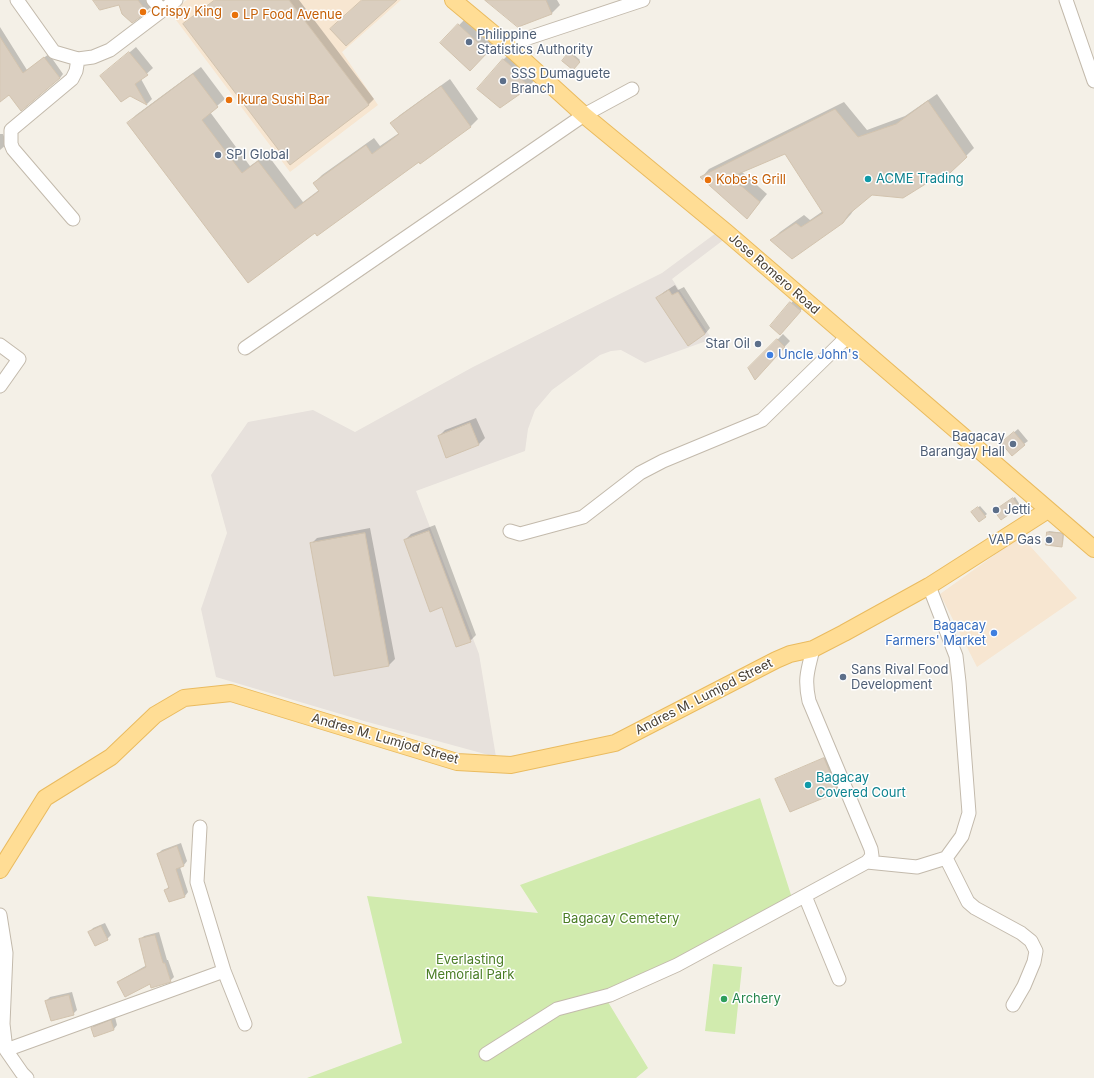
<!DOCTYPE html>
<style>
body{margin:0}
canvas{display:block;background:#f4f0e7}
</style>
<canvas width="1094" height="1078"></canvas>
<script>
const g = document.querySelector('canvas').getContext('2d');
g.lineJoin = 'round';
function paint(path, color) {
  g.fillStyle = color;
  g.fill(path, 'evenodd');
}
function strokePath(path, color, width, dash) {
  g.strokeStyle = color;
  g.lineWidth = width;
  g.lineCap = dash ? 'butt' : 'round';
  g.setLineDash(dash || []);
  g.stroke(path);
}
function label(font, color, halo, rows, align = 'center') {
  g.font = font + ' Inter,sans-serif';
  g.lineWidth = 3;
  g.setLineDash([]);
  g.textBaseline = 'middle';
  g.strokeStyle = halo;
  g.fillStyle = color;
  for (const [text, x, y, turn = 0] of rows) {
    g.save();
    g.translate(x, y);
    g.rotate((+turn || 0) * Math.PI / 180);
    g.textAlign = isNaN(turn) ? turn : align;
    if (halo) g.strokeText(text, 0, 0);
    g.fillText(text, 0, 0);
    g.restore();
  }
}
paint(new Path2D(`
 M 187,0 L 401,0 L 342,52 L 378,105 L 290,172 L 170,12 Z
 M 1021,536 L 1077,598 L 977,667 L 940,594 Z`), '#f7e6d1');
paint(new Path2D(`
 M 716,233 L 726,238 L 672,279 L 712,339 L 645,363 L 621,350 L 611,351 L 600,355 L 552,390 L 535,410 L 528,429 L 525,451 L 416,491 L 479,654 L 496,757 L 364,721 L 216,677 L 201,609 L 227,533 L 211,475 L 248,422 L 313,410 L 355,432 L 473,367 L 662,273 Z`), '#e7e1dc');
paint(new Path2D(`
 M 760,798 L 792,898 L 608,1002 L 648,1068 L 636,1078 L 307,1078 L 402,1043 L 367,896 L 538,913 L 520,885 Z
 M 713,964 L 742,967 L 735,1034 L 705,1031 Z`), '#d1ebae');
paint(new Path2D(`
 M 94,0 L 146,0 L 151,7 L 146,11 L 119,4 Z
 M 215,0 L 299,0 L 374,99 L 368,105 Z
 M 486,0 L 557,0 L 560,5 L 552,13 Z
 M 465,19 L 493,45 L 469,70 L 442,43 Z
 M 0,27 L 27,70 L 49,54 L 63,74 L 60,78 L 9,94 L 0,101 Z
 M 136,47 L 153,68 L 141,79 L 152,99 L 147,104 L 101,76 Z
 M 571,52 L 580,60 L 573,69 L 563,61 Z
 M 509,54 L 535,80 L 529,86 L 500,107 L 503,60 Z
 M 201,67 L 225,99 L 210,112 L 250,166 L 267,154 L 303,202 L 319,190 L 314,183 L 322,175 L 374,138 L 380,146 L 399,133 L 392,123 L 400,115 L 450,79 L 478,119 L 470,127 L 315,232 L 129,123 L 136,115 Z
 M 937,94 L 974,148 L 966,156 L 872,194 L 855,208 L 851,214 L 843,223 L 772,240 L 780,232 L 804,215 L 810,220 L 823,211 L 785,153 L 742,172 L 767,194 L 747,218 L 702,177 L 709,169 L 844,102 L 867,130 L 905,116 Z
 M 0,134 L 3,134 L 7,144 L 0,150 Z
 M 675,285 L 678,290 L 684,287 L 710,328 L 705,334 L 658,298 L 664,292 Z
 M 793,301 L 802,309 L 780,333 L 771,326 Z
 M 783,334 L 790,341 L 761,372 L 750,368 Z
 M 476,418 L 485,438 L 479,444 L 447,457 L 439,436 L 445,430 Z
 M 1018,429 L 1028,441 L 1024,444 L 1006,439 Z
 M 1015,497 L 1020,505 L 1001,519 L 997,509 Z
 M 980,506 L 987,514 L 979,521 L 974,511 Z
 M 435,525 L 476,635 L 470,641 L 442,606 L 405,540 L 411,534 Z
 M 370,528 L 395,659 L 389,665 L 311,544 L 317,538 Z
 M 1049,531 L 1064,533 L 1063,544 L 1062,545 L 1048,532 Z
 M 826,757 L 839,789 L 790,811 L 777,779 Z
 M 181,843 L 187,861 L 184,865 L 180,867 L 188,892 L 185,896 L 166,890 L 169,886 L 158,854 L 162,850 Z
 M 105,923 L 111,935 L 107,939 L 90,932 L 93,928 Z
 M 159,932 L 167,960 L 168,960 L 174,977 L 170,981 L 118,982 L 122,979 L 147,965 L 140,940 L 144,936 Z
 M 72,992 L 77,1010 L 73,1014 L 46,1001 L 50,997 Z
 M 115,1017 L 117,1025 L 114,1029 L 92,1028 L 96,1024 Z`), '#0003');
const building = new Path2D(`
 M 93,0 L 138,0 L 147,12 L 132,23 L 122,14 L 119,5 L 100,10 Z
 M 215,0 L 289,0 L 369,105 L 290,165 L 183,24 Z
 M 362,0 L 397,0 L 346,46 L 330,29 Z
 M 485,0 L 546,0 L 552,14 L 518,27 Z
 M 458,24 L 488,52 L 470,71 L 440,43 Z
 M 0,37 L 23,73 L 44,57 L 60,78 L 21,111 L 9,95 L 0,102 Z
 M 129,52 L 148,75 L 135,84 L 147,105 L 130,96 L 121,102 L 100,76 Z
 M 569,52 L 580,62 L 573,70 L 562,61 Z
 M 503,59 L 518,72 L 517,75 L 530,87 L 500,108 L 477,89 Z
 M 193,74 L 218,107 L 202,120 L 242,173 L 258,161 L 295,209 L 319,191 L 313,183 L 366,145 L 372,154 L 399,134 L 390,123 L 441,86 L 471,127 L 420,164 L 419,162 L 317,236 L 315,233 L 248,283 L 127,123 Z
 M 928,101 L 967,157 L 950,173 L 932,180 L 903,198 L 872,195 L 849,214 L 843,223 L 792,259 L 770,240 L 796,223 L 801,227 L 823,213 L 785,154 L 731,177 L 760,202 L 747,219 L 700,177 L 835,109 L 858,137 L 896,124 Z
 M 669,290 L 672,295 L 678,292 L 705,334 L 688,346 L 656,298 Z
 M 790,302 L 801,311 L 780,335 L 770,326 Z
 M 777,339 L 785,347 L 755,380 L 748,368 Z
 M 470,423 L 479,445 L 446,458 L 438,436 Z
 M 1014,432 L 1025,445 L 1012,456 L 1001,443 Z
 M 1013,498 L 1019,507 L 1001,520 L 994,511 Z
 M 978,507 L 986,517 L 979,522 L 971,512 Z
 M 429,531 L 471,642 L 456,647 L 442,607 L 430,612 L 404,540 Z
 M 1047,532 L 1061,533 L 1063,535 L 1062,547 L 1046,545 Z
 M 365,533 L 389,666 L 334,676 L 310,543 Z
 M 824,758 L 838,792 L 790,812 L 775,779 Z
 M 177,846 L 184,866 L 176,869 L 185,897 L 169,902 L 164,890 L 169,888 L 157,854 Z
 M 101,926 L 108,940 L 95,946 L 88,932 Z
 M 155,935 L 163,963 L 165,963 L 171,982 L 151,988 L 150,984 L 125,997 L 117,982 L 146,967 L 139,939 Z
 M 69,995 L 74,1015 L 51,1021 L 45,1001 Z
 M 111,1020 L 114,1030 L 94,1037 L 91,1028 Z`);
paint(building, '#dacebf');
strokePath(building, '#d2c3ae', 1);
const minor = new Path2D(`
 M 17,0 L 54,52 L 78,59 L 93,57 L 110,50 L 176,0
 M 153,0 L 162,10
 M 1066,0 L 1094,81
 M 507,45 L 643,0
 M 73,219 L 13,149 L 11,144 L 11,130 L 72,79 L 76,71 L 78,59
 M 0,345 L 19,359 L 0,386
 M 245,348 L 584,115 L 632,89
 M 510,531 L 520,534 L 583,517 L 640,473 L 663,461 L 762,420 L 847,337
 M 929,586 L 956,656 L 959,682 L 969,813 L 962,836 L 946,858
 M 200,827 L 197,882 L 224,971 L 245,1024
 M 867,862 L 917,867 L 946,858 L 968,902 L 975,908 L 1021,933 L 1031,941 L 1036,951 L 1034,962 L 1024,986 L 1013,1005
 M 805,896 L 839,979
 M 0,915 L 6,953 L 3,1024 L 6,1050 L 22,1073 L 27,1078
 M 6,1050 L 224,971
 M 486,1054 L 557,1009 L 610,995 L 677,965 L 867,862 L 872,856 L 871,849 L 809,701 C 804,678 808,670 813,649`);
const major = new Path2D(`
 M 453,0 L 507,45 L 584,115 L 726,232 L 1094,549
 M 0,870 L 45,798 L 111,757 L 155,715 L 184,698 L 231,693 L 457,762 L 511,765 L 615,743 L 776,660 L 790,654 L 813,649 L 844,633 L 929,586 L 1048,510`);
strokePath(minor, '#c3baac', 15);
strokePath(major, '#eabb5f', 18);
strokePath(minor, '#fff', 13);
strokePath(major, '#ffdd95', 16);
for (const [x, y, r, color] of [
 [143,12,4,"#e8710a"],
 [235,15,4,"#e8710a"],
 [469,42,4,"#5c6f8a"],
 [503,81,4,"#5c6f8a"],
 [229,100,4,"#e8710a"],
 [218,155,4,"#5c6f8a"],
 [868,179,4,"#0f9aa8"],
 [708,180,4,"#e8710a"],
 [758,344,4,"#5c6f8a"],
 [770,355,4,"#3f7fe0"],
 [1013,444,4,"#5c6f8a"],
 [996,510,4,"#5c6f8a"],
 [1049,540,4,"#5c6f8a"],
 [994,633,4,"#3f7fe0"],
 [843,677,4,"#5c6f8a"],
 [808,785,4,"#0f9aa8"],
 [724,999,4,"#2e9e5b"]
]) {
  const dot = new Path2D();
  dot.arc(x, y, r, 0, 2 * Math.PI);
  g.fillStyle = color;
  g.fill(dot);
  strokePath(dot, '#fff', 1.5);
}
label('13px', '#c56008', '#fff', [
 ["Crispy King",151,12],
 ["LP Food Avenue",243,15],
 ["Ikura Sushi Bar",237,100],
 ["Kobe's Grill",716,180]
], 'left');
label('13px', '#4e5e75', '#fff', [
 ["Philippine",477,35],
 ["Statistics Authority",477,50],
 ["SSS Dumaguete",511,74],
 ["Branch",511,89],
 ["SPI Global",226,155],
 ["Star Oil",750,344,"right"],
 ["Bagacay",1005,437,"right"],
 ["Barangay Hall",1005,452,"right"],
 ["Jetti",1004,510],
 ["VAP Gas",1041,540,"right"],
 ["Sans Rival Food",851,670],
 ["Development",851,685]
], 'left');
label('13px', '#0d838f', '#fff', [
 ["ACME Trading",876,179],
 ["Bagacay",816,778],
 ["Covered Court",816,793]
], 'left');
label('13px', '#484035', '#fff', [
 ["Jose Romero Road",774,274,41],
 ["Andres M. Lumjod Street",704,697,-27],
 ["Andres M. Lumjod Street",385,739,16]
]);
label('13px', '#366cbe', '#fff', [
 ["Uncle John's",778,355],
 ["Bagacay",986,626,"right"],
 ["Farmers' Market",986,641,"right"]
], 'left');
label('13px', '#4a7d25', '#fff', [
 ["Bagacay Cemetery",621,919],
 ["Everlasting",470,960],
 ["Memorial Park",470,975]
]);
label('13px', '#27864d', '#fff', [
 ["Archery",732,999]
], 'left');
</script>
